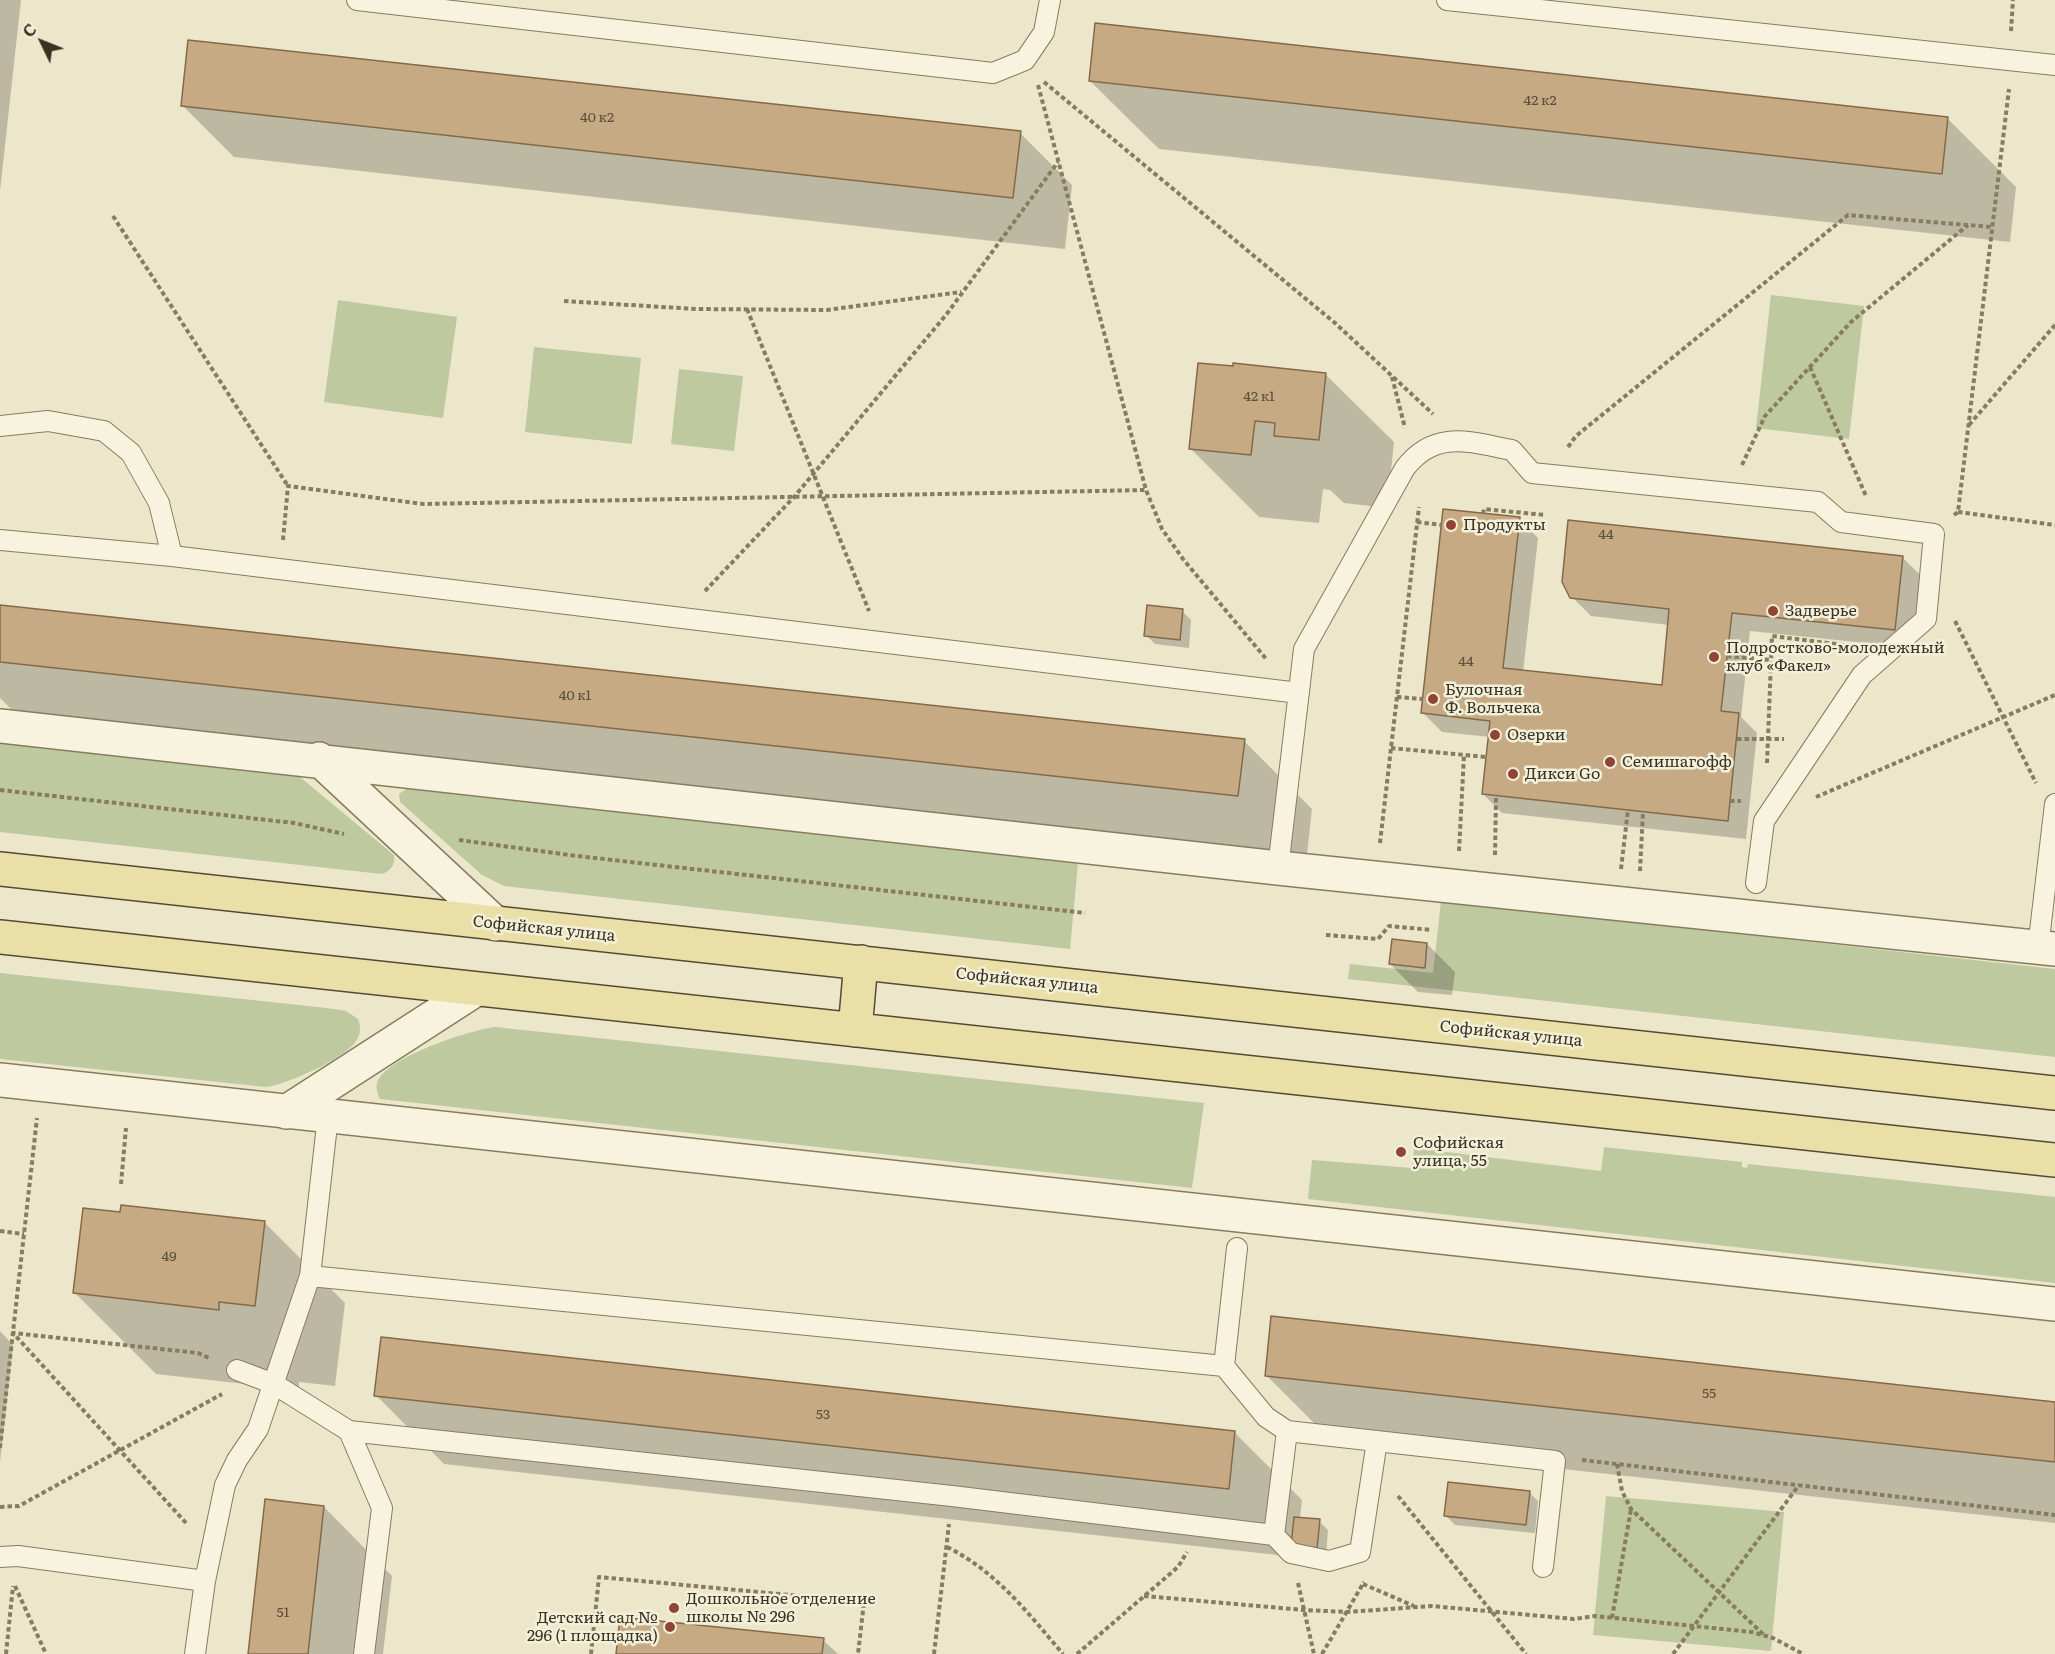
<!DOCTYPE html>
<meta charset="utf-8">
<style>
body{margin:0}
#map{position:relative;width:2055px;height:1654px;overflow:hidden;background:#ece7cb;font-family:Literata,serif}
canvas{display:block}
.north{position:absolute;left:12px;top:12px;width:60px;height:60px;-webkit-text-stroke:4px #f3f0da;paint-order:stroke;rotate:313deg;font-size:16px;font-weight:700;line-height:24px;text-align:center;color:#393122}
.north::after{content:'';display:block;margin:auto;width:21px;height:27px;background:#393122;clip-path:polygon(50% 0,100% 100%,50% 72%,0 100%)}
</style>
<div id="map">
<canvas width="2055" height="1654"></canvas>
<div class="north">С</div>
</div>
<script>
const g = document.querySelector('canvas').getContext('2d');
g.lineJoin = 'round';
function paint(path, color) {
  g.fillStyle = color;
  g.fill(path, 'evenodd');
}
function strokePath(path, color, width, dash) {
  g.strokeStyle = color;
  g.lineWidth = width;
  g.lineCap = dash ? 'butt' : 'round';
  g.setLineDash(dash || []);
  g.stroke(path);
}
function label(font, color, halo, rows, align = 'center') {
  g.font = font + ' Literata,serif';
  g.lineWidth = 5;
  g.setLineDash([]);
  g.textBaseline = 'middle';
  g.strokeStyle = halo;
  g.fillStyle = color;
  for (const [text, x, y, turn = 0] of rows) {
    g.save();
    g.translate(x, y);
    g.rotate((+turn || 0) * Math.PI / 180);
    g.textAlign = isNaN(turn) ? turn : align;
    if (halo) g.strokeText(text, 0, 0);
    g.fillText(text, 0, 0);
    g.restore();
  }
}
paint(new Path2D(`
 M 1771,295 L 1864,306 L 1849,439 L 1756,428 Z
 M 338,300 L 457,317 L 443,418 L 324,402 Z
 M 534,347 L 641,358 L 632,444 L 525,432 Z
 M 679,369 L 743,376 L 734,451 L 671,444 Z
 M 0,743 L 300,777 L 394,855 C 395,865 392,870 382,874 L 0,832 Z
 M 406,789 L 1078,863 L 1070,949 L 504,886 L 482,875 L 400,802 L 399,794 Z
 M 1441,901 L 2055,969 L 2055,1057 L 1348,979 L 1350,964 L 1433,973 Z
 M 0,973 L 327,1008 L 346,1011 L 358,1019 C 361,1027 361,1034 356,1041 C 344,1059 288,1084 266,1087 L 0,1059 Z
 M 495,1027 L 1204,1103 L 1192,1188 L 380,1099 C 377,1092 374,1084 380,1077 C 398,1054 467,1031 495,1027 Z
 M 1604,1147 L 1742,1162 L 1742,1167 L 1747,1168 L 1748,1164 L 2055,1197 L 2055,1283 L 1308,1199 L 1312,1160 L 1412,1168 L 1414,1148 L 1601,1171 Z
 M 1606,1496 L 1784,1512 L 1771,1651 L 1593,1635 Z`), '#bec99f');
paint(new Path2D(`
 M 0,0 L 21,0 L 0,191 Z
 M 1090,81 L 1948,119 L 2016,187 L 2010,242 L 1159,149 Z
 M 183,106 L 1020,133 L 1072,185 L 1065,249 L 234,157 Z
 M 1325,374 L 1394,442 L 1387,508 L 1344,503 L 1330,490 L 1323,489 L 1319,523 L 1259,517 L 1191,449 Z
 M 1519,519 L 1538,538 L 1523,672 L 1663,687 L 1669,625 L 1591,616 L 1572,597 L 1902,557 L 1921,576 L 1914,648 L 1750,631 L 1741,717 L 1757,733 L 1746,839 L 1502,813 L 1483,794 L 1490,737 L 1442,732 L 1423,713 Z
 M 0,607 L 1244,741 L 1312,809 L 1306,863 L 28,726 L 0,698 Z
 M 1182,611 L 1191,620 L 1189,648 L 1155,644 L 1146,635 Z
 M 1427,944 L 1455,972 L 1452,995 L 1418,992 L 1390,964 Z
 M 264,1222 L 345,1303 L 335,1386 L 299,1382 L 299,1390 L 156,1374 L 75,1293 Z
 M 0,1331 L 13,1345 L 0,1462 Z
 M 1266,1375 L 2055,1404 L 2055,1523 L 1335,1444 Z
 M 376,1395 L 1234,1432 L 1302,1500 L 1300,1519 L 1319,1521 L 1328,1530 L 1326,1556 L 1296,1557 L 444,1464 Z
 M 1529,1492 L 1538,1501 L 1535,1533 L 1455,1525 L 1446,1516 Z
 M 324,1507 L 392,1576 L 383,1654 L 250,1654 Z
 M 823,1640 L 838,1654 L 617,1654 Z`), '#0003');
const building = new Path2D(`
 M 1095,23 L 1948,117 L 1942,174 L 1089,81 Z
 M 188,40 L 1021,131 L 1013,198 L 181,106 Z
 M 1198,363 L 1233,366 L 1233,363 L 1326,373 L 1319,440 L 1274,436 L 1275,423 L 1255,421 L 1251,455 L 1189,449 Z
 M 1443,509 L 1520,517 L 1503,668 L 1662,685 L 1669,609 L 1570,598 L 1562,582 L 1568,520 L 1903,556 L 1895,630 L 1732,613 L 1721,711 L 1739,713 L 1728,821 L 1482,794 L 1490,721 L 1421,713 Z
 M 0,605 L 1245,739 L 1238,796 L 0,662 Z
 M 1147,605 L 1183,609 L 1180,640 L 1144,636 Z
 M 1392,939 L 1427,943 L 1425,968 L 1389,964 Z
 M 121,1205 L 265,1221 L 255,1306 L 219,1302 L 219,1310 L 73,1293 L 83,1208 L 120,1212 Z
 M 1271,1316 L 2055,1402 L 2055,1462 L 1265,1376 Z
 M 381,1337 L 1235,1431 L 1229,1489 L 374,1396 Z
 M 1448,1482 L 1530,1491 L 1526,1525 L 1444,1516 Z
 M 265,1499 L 324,1506 L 308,1654 L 248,1654 Z
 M 1294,1517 L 1320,1519 L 1317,1548 L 1291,1545 Z
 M 620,1617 L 824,1638 L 822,1654 L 616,1654 Z`);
paint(building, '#c6aa84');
strokePath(building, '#846948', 1.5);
const service = new Path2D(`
 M 357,0 L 993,73 L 1025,60 L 1044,32 L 1050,0
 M 1447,0 L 2055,65
 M 0,426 L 48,421 L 104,431 L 131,453 L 159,503 L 172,556
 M 0,540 L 172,556 L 1299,693
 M 1278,868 L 1304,649 L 1405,468 C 1435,429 1470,442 1512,450 L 1532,473 L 1818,502 L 1841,522 L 1934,534 L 1926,619 L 1862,675 L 1764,821 L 1756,883
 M 2038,948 L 2055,804
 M 1237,1248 L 1224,1366 L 1266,1417 L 1287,1431
 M 310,1276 L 1224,1366
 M 237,1370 L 274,1384 L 349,1431 L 382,1508 L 364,1654
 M 349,1431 L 952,1496 L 1274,1535 L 1287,1431 L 1555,1461 L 1543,1567
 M 1274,1535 L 1291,1553 L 1329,1561 L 1360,1552 L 1377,1441
 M 0,1557 L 18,1556 L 205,1581
 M 195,1654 L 205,1581 L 225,1485 L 237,1460 L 258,1429 L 310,1276 L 328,1116`);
const minor = new Path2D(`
 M 0,726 L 1278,868 L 2055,949
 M 319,759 L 496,924
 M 0,1080 L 2055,1304
 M 286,1112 L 475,990`);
const primary = new Path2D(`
 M 0,869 L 2055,1093
 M 0,937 L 2055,1160
 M 855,1030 L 861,962`);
strokePath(service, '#877b60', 22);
strokePath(minor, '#877b60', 36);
strokePath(primary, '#564934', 36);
strokePath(new Path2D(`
 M 2011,31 L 2013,0
 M 1044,82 L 1335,323 L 1433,414
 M 1038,85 L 1146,490 L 1162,529 L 1183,559 L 1267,660
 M 113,216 L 288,486
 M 564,301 L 696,309 L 827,310 L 961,292
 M 747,309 L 869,611
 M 1810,367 L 1866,496
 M 1392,377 L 1405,428
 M 1969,425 L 2055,325
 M 1568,447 L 1576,436 L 1848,215 L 1992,227
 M 1742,465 L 1765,416 L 1851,322 L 1968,225
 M 1958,512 L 2055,525
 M 1483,514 L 1484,509 L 1545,515
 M 1954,515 L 1958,512 L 2009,89
 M 1417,522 L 1442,525
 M 283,540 L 288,486 L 423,504 L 1146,490
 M 705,591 L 794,497 L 946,315 L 1058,162
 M 1955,621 L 2036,783
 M 1727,656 L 1771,660
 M 1397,697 L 1423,699
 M 1737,739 L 1784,739
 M 1391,748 L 1486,757
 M 1767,763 L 1772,636 L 1852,646
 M 0,790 L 294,823 L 344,834
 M 1816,797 L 2055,695
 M 1730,801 L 1741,801
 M 459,840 L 577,856 L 1085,913
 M 1380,843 L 1419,507
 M 1459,851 L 1464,755
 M 1495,855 L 1496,796
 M 1621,869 L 1628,810
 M 1640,871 L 1643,812
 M 1326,935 L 1378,939 L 1389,926 L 1432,930
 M 121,1184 L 126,1128
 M 0,1231 L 24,1234
 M 0,1448 L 37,1118
 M 1582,1460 L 2055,1515
 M 1617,1464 L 1622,1491 L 1631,1509 L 1764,1635
 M 1398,1496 L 1526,1654
 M 0,1507 L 19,1506 L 222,1394
 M 186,1523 L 13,1333 L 198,1353 L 211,1359
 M 947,1547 C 997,1572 1027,1612 1063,1654
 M 1298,1583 L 1314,1654
 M 1363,1584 L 1414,1606
 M 15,1586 L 46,1654
 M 1144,1596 L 1304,1610 L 1347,1612 L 1432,1606 L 1574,1619 L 1595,1616 L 1752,1632 L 1773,1638 L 1803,1654
 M 1612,1618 L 1631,1509
 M 6,1654 L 13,1586
 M 591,1654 L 599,1577 L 864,1602 L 858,1654
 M 934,1654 L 949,1524
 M 1077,1654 L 1178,1567 L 1187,1552
 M 1322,1654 L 1364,1582
 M 1673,1654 L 1799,1485`), '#877b60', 4, [4.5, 3]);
strokePath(service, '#f7f3de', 20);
strokePath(minor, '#f7f3de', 33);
strokePath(primary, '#eae0a7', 33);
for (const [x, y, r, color] of [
 [1451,525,6,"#914335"],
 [1773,611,6,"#914335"],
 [1714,657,6,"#914335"],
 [1433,699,6,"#914335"],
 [1495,735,6,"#914335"],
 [1610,762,6,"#914335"],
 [1513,774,6,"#914335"],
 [1401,1152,6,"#914335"],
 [674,1608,6,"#914335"],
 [670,1627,6,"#914335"]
]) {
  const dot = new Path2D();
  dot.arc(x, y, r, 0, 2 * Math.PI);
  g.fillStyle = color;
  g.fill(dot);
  strokePath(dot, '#f3f0da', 2);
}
label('14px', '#5c4f3a', null, [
 ["42 к2",1540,101],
 ["40 к2",597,118],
 ["42 к1",1259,397],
 ["44",1606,535],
 ["44",1466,662],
 ["40 к1",575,696],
 ["49",169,1257],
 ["55",1709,1394],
 ["53",823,1415],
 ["51",283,1613]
]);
label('16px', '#393122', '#f3f0da', [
 ["Продукты",1463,525],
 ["Задверье",1785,611],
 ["Подростково-молодежный",1726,648],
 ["клуб «Факел»",1726,666],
 ["Булочная",1445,690],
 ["Ф. Вольчека",1445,708],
 ["Озерки",1507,735],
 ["Семишагофф",1622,762],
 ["Дикси Go",1525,774],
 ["Софийская",1413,1143],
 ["улица, 55",1413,1161],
 ["Дошкольное отделение",686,1599],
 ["школы № 296",686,1617],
 ["Детский сад №",658,1618,"right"],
 ["296 (1 площадка)",658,1636,"right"]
], 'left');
label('16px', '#393122', '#f3f0da', [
 ["Софийская улица",544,929,6],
 ["Софийская улица",1027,981,6],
 ["Софийская улица",1511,1034,6]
]);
</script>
